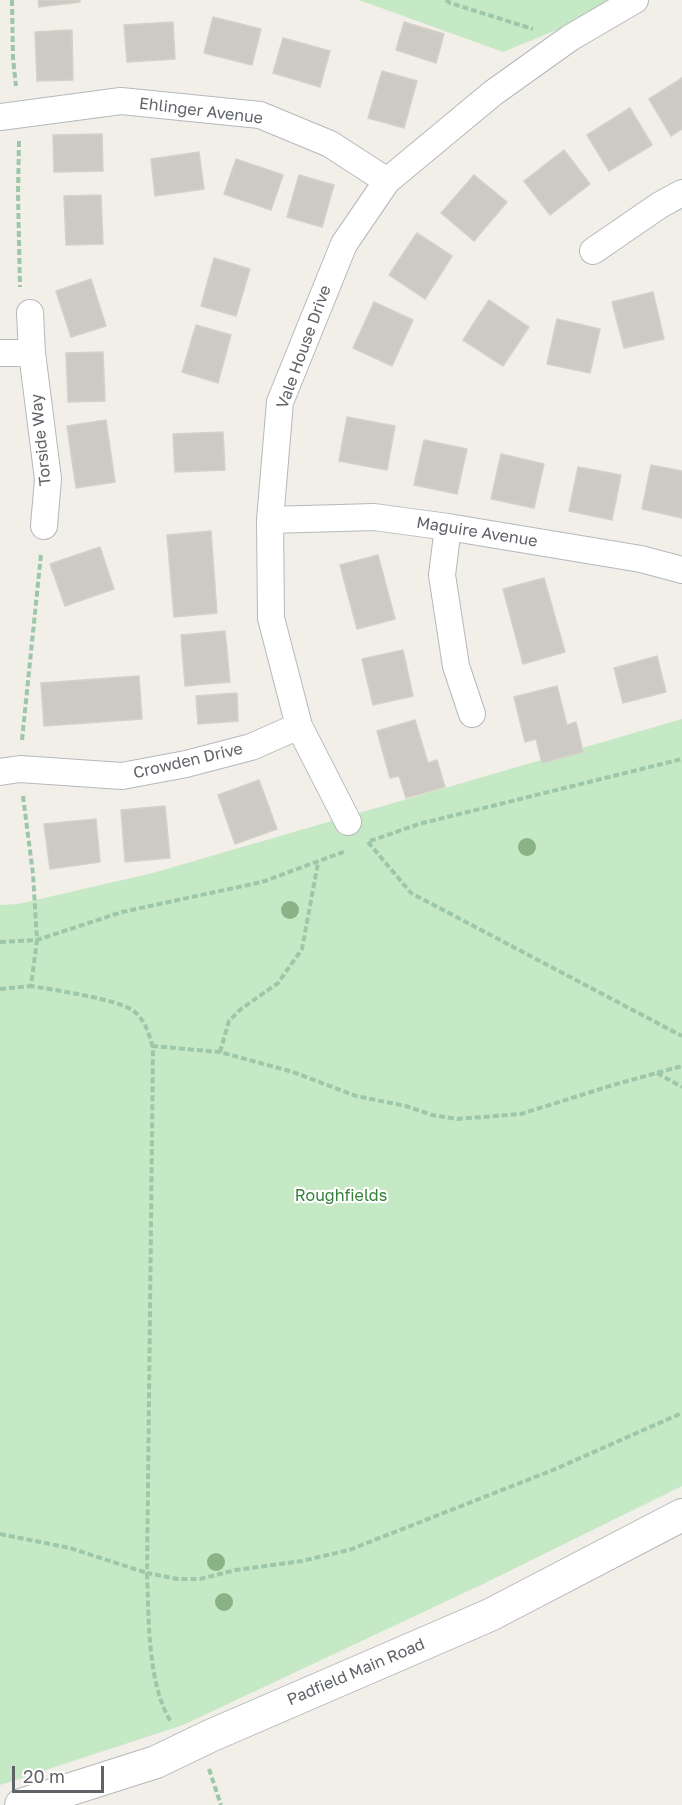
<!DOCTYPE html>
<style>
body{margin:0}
#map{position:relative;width:682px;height:1805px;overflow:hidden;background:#f1efe8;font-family:"Golos Text",sans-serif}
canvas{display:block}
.scale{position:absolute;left:12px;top:1766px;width:92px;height:27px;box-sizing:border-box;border:3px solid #5f6368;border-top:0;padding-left:8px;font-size:18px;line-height:21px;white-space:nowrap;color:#5f6368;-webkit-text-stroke:4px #fff;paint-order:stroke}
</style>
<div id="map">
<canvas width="682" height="1805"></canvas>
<div class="scale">20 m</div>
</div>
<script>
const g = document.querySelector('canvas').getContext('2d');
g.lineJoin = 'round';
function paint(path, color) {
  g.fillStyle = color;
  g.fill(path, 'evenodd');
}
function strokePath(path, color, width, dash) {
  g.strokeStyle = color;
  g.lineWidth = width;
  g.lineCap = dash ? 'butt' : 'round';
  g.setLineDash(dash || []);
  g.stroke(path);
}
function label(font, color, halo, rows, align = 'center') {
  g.font = font + ' "Golos Text",sans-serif';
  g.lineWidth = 4.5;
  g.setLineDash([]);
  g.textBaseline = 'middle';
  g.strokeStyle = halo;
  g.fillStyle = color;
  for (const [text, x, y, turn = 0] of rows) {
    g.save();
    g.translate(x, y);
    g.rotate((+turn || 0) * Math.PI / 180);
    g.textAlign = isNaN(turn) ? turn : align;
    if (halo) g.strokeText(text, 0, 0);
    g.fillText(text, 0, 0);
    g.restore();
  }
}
paint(new Path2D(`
 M 359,0 L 613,0 L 571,24 L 503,52 Z
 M 682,719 L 682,1486 L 485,1583 L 183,1725 L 0,1785 L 0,905 L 18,904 L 153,873 Z`), '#c5e8c5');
const building = new Path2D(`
 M 38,0 L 80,0 L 80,2 L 39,7 Z
 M 213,17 L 261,29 L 252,65 L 204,53 Z
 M 173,22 L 175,59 L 127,62 L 124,25 Z
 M 404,22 L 444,34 L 436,63 L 396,50 Z
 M 72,30 L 73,80 L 37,81 L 35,32 Z
 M 283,38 L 330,51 L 320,87 L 273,73 Z
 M 382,71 L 417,81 L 404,128 L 368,118 Z
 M 682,78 L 682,129 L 671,136 L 649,99 Z
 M 630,108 L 652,145 L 609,171 L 587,135 Z
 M 102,134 L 103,171 L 54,172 L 53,135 Z
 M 564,150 L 590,184 L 550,215 L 524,181 Z
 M 199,152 L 204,189 L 155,196 L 151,159 Z
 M 236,159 L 283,175 L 271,210 L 224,194 Z
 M 299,175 L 334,185 L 322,227 L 287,217 Z
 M 474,175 L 507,202 L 474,241 L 441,213 Z
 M 101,195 L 103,244 L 66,245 L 64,196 Z
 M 417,233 L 452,256 L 425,299 L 389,275 Z
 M 214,258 L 250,269 L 236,316 L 201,306 Z
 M 91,279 L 106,326 L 71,337 L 56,291 Z
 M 653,292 L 664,339 L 624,348 L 612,302 Z
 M 489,300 L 529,327 L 503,366 L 463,340 Z
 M 374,302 L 413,320 L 392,366 L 353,348 Z
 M 557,319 L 600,329 L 590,373 L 547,364 Z
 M 196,325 L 231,335 L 218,383 L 182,372 Z
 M 103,352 L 105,401 L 68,402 L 66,353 Z
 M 347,417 L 395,426 L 387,470 L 339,461 Z
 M 106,420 L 115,482 L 76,488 L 67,426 Z
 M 223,432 L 225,470 L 175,472 L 173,434 Z
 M 424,440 L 467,449 L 457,494 L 414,485 Z
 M 501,454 L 544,464 L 534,508 L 491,499 Z
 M 651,465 L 682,471 L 682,518 L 642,509 Z
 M 578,467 L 621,475 L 612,520 L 569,511 Z
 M 211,531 L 217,613 L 174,617 L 167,535 Z
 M 100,547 L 114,589 L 65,606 L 50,564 Z
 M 378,555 L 395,619 L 357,629 L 340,565 Z
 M 544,578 L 565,652 L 523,664 L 503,589 Z
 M 225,631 L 230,682 L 185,686 L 181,635 Z
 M 403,650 L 413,696 L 373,705 L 362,659 Z
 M 657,656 L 666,692 L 623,703 L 614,668 Z
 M 139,676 L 142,719 L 44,726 L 41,683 Z
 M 557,686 L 567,725 L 576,722 L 583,752 L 542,763 L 536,739 L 525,742 L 514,697 Z
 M 237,693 L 238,721 L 198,724 L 196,696 Z
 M 415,720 L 428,763 L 437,760 L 445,787 L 406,798 L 399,776 L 390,778 L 377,731 Z
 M 259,780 L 277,829 L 235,844 L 218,795 Z
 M 165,806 L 170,858 L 125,862 L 121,810 Z
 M 96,819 L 100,862 L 50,869 L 44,824 Z`);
paint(building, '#cccac5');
strokePath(building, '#d6d1c6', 1.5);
const minor = new Path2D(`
 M 0,117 L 121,101 L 260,115 L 330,144 L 387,181
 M 593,251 L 660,205 L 682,193
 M 30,313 L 32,353 L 48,479 L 44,526
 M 0,353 L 32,353
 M 270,520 L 374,517 L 448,527 L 641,559 L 682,570
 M 448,527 L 442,575 L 456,666 L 472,714
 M 0,772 L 20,769 L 122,776 L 186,764 L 251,747 L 299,726
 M 348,822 L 299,726 L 271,618 L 270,520 L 280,402 L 344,244 L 387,181 L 493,93 L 570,38 L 635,0`);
const tertiary = new Path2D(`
 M 21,1805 L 156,1762 L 210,1736 L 490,1615 L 682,1515`);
strokePath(minor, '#b5b8bc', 28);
strokePath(tertiary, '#b5b8bc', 34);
strokePath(new Path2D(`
 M 12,0 L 13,58 L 16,86
 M 446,0 L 450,3 L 533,29
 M 19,141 L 18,194 L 20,287
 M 22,740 L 41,554
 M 23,796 L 33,874 L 37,940 L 31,986 C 53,990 120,999 135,1012 C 146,1022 149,1034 153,1048 L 147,1573 L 178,1579 L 200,1579 L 236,1570 L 302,1561 L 349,1550 L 553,1470 L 682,1413
 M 370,841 L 419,824 L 682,759
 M 368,842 L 411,893 L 682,1036
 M 0,942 L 37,940 L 122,912 L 262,882 L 346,851
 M 0,989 L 31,986
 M 152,1046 L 220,1052 L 293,1072 L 356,1096 L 406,1106 L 432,1115 L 457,1119 L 521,1114 L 613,1085 L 682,1066
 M 220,1052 L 229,1021 L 241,1009 L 278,983 L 302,949 L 318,863
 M 657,1073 L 682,1087
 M 0,1534 L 70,1548 L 147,1573 C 149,1618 147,1683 171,1722
 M 209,1769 L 221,1805`), '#9cc7a9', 4, [6, 3]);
strokePath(minor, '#fff', 26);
strokePath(tertiary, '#fff', 32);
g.fillStyle = '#89b387';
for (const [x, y] of [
 [527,847],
 [290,910],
 [216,1562],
 [224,1602]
]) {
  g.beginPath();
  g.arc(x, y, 9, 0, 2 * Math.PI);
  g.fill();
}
label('16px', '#5f6368', '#fff', [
 ["Ehlinger Avenue",201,111,7],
 ["Vale House Drive",304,347,-70],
 ["Torside Way",41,440,-96],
 ["Maguire Avenue",477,532,9],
 ["Crowden Drive",188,761,-13],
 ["Padfield Main Road",356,1672,-23]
]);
label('16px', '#348238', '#fff', [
 ["Roughfields",341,1196]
]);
</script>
